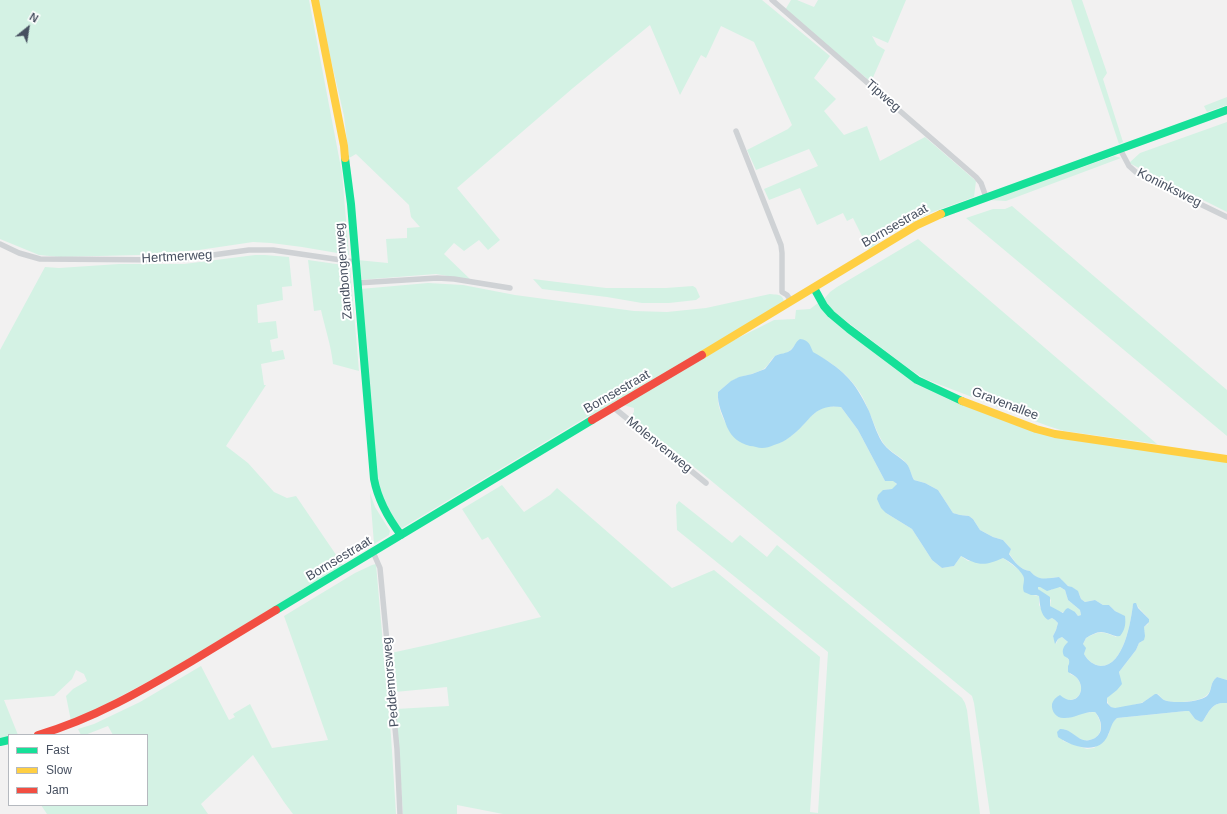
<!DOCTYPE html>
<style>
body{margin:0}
#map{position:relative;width:1227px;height:814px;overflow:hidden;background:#f2f1f1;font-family:Helvetica,sans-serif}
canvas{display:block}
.legend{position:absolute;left:8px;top:734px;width:140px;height:72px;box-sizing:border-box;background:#fff;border:1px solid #b5b9bf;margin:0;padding:5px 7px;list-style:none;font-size:12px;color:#475060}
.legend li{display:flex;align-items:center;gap:8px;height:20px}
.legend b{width:20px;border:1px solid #b5b9bf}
.north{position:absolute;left:8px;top:8px;width:40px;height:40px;-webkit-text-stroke:3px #fff;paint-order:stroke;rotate:30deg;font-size:11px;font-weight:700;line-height:16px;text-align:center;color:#475060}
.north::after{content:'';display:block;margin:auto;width:14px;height:18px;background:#475060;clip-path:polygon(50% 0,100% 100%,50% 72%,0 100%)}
</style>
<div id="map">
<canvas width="1227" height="814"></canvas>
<ul class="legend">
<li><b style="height:5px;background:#16e098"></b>Fast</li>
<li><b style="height:5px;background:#ffcf43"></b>Slow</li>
<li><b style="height:5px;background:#f24e42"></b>Jam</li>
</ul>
<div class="north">N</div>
</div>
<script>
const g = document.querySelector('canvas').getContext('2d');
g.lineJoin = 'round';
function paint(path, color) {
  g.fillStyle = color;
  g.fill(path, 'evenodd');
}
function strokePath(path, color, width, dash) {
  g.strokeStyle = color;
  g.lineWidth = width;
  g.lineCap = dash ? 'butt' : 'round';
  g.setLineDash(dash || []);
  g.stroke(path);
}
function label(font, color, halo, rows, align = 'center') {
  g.font = font + ' Helvetica,sans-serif';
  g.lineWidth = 4;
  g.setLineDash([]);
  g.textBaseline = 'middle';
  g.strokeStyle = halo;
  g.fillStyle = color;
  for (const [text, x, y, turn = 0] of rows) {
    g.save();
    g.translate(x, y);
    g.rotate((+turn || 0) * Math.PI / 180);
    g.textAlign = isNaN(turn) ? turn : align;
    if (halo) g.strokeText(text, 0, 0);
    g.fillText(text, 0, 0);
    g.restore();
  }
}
paint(new Path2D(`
 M 0,0 L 309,0 L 342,173 L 349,255 L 302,247 L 271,243 L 253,242 L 199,250 L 139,255 L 60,257 L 39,255 L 0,239 Z
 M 317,0 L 762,0 L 830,56 L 814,78 L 836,99 L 824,111 L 844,135 L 867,126 L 880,161 L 925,137 L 976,181 L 974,197 L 930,213 L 884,238 L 869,250 L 853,218 L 847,221 L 843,213 L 817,225 L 800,188 L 769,200 L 764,189 L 818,166 L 809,149 L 756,170 L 747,150 L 788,129 L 792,125 L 754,42 L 721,26 L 706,58 L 701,55 L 680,95 L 650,25 L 573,88 L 457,188 L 500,240 L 488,250 L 479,240 L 464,251 L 454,243 L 444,254 L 471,280 L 436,274 L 359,280 L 357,260 L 388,263 L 386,239 L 407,238 L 407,228 L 420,227 L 411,217 L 409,205 L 356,154 L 349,158 L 344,116 Z
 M 791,0 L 797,0 L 814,7 L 818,0 L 906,0 L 888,43 L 872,36 L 877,45 L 885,50 L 871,82 L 785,10 Z
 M 1071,0 L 1082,0 L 1107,73 L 1103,79 L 1123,142 L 1119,144 Z
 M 1227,97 L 1227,105 L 1207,112 L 1204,106 Z
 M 1227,122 L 1227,212 L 1129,163 L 1140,153 Z
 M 1114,156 L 1121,158 L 1006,201 L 989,200 Z
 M 1012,206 L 1227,390 L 1227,436 L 966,218 L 993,209 L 1005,209 Z
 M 918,239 L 1157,444 L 1064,431 L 1048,426 L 925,379 L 908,368 L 833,311 L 824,299 L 830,292 L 837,287 Z
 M 255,255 L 265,255 L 289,257 L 292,286 L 282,287 L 283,300 L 257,305 L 258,323 L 276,321 L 278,338 L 270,340 L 272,352 L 283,350 L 285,359 L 261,364 L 264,385 L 266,385 L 226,446 L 248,463 L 274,492 L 287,498 L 296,496 L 343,565 L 170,670 L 93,711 L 71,721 L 66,696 L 73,689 L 87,681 L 84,674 L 76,670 L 72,679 L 54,696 L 4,700 L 18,735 L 9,735 L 9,737 L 0,738 L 0,350 L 45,267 L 59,268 L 119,264 L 184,264 Z
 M 308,260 L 350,266 L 359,371 L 333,364 C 331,345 325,328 321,310 L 314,311 Z
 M 533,279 L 606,288 L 666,288 L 693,286 L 696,288 L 700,297 L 696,300 L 669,303 L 642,303 L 607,297 L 542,289 Z
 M 428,283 L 463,285 L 515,295 L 634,311 L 667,312 L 706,308 L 770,294 C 776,295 782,293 784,301 L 782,304 L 592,418 L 590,415 L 402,528 L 397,524 L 379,497 L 360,289 Z
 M 818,303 L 829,317 L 917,384 L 1048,435 L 1227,462 L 1227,680 L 1217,677 C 1209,683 1213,690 1207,695 C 1201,702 1173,704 1164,700 C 1162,699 1160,696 1158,694 C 1151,695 1147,701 1141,703 C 1137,704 1133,705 1129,706 C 1119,708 1108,712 1107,698 C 1115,689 1123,686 1119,672 L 1136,650 L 1139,643 C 1146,640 1144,633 1144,627 L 1148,624 L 1149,619 L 1138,607 L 1137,605 L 1133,604 C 1131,621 1124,666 1101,666 C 1093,665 1088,661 1084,654 L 1085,648 L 1083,644 L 1086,638 C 1100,631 1102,631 1116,637 L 1122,615 L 1115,611 L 1109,605 L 1103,605 L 1095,600 L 1085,602 L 1081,599 C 1079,589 1073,589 1067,585 C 1064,583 1062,580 1059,577 C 1047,578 1039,583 1030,571 C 1020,570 1014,561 1009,553 L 1011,549 L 1003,540 L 993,537 L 980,530 L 973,519 L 969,516 L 960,515 L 953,513 L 938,490 L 925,483 L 914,480 C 911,475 910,469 907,464 C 900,455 887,451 882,441 C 874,427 870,411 862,396 C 846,369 824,357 795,345 C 792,349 788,353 783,354 C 782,354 778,354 777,355 C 770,358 769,367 762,370 C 754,374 746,375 738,378 C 730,381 724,387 718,392 C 717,403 720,412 725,422 L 780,443 C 785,440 791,436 796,432 C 811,418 817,403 841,407 L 858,430 L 885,481 L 893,480 L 897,485 L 893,489 L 883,490 L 886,513 L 912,529 L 932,560 L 942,568 L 954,566 L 961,556 L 968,561 L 1003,558 L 1006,560 L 1023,573 L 1024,579 L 1033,595 L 1039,596 L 1039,605 L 1048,620 L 1052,618 L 1055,620 L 1058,623 L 1056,630 L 1053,636 L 1056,644 L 1058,639 L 1062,637 L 1068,642 L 1067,657 L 1070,662 L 1070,674 C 1072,675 1075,676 1076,677 C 1087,688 1079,704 1064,699 L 1065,718 L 1082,713 L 1095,712 C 1102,721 1104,734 1093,739 C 1090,740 1086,741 1083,740 C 1077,738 1070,732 1064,729 L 1063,741 L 1087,749 L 1094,748 L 1109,734 C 1110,727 1111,723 1117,718 L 1186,711 L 1189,711 L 1195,719 L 1203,721 C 1210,710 1212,702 1227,703 L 1227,814 L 990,814 L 974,703 L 972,696 L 703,474 L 630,418 L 634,412 L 634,408 L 623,405 L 712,351 L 774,320 L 795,319 L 796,310 L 810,309 Z
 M 502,485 L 524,512 L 550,495 L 557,488 L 672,588 L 714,570 L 820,657 L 810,812 L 818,813 L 828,652 L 677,530 L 676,505 L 679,501 L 732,543 L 740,535 L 767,557 L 777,545 L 962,698 L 965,703 L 967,710 L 980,814 L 503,814 L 457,805 L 457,814 L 403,814 L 396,709 L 449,706 L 447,687 L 395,692 L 391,653 L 432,644 L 541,617 L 488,537 L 482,540 L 462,509 Z
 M 370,493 L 375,507 L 390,531 L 389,535 L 374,544 Z
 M 376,564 L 391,736 L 396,814 L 293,814 L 284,802 L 253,755 L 201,804 L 208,814 L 47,814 L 41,805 L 147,805 L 147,735 L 113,735 L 108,726 L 85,735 L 81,735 L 78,729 L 94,724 L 140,702 L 201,666 L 229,720 L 235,717 L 233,714 L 250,704 L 272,748 L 328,740 L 284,616 L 355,573 L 372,565 Z
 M 1038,587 L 1040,587 L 1051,590 C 1057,586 1059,586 1065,590 L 1068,600 L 1080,610 L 1081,615 L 1078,616 L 1075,612 C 1063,613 1060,613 1050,606 L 1051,600 L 1038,589 Z`), '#d4f2e4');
paint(new Path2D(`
 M 800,339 C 809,340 810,345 813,352 C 842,369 854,379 869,411 C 873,421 876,432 882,442 C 887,450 897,455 905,462 C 910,466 911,475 914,480 L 925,483 L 938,490 L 953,513 L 960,515 L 969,516 L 973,519 L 980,530 L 993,537 L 1003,540 L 1011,549 L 1009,554 C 1014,561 1020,570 1030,571 C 1039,582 1047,578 1059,577 L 1068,586 L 1072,587 L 1078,591 L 1081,599 L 1085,602 L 1095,600 L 1103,605 L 1109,605 L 1115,611 L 1125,616 C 1126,624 1125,630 1120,636 C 1113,637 1108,632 1101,632 C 1096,632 1091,635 1086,638 L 1083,644 L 1086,648 L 1084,654 C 1088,661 1093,665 1101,666 C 1124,666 1131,621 1133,604 L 1134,603 L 1136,603 L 1138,608 L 1149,619 L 1149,622 L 1144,627 L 1145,636 L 1144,640 L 1139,643 L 1136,650 L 1119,672 L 1122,684 L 1117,690 L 1107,698 L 1107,703 L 1111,707 L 1115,708 L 1142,703 L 1155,694 L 1157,694 C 1160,696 1162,699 1164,700 C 1173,704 1201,702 1207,696 C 1213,690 1209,683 1217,677 L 1227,680 L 1227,703 C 1212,702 1210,710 1203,721 L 1201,722 L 1195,719 L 1189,711 L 1186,711 L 1117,718 C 1111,723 1111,729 1108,735 C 1099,756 1072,747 1058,737 L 1057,732 L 1060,729 C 1074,728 1079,747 1095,738 C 1099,735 1101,732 1101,727 C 1101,721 1099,717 1095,712 C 1084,711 1075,718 1065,718 C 1057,719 1051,712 1052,704 C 1053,700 1056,697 1060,695 C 1075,709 1089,690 1076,677 C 1074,675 1071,674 1068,672 L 1068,666 L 1069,664 C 1070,659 1068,658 1064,656 C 1061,650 1064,646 1068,642 L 1062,637 L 1058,639 L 1055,644 L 1053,636 L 1056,630 L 1058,623 L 1055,620 L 1052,618 L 1048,620 C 1040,615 1040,604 1039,596 L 1036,595 L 1031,595 L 1024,592 C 1022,587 1024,584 1024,579 C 1024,572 1009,561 1003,558 C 985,566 978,566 961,556 L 954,566 L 942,568 L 932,560 L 912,529 L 886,513 L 881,508 L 877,499 L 878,495 L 883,490 L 892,489 L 897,484 L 893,481 L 885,481 L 858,430 L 841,407 C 816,403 811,419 795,433 C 789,438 782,443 774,445 C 770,447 766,448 762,448 C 758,448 754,446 750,446 C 739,443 732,438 727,427 C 723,415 717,405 718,392 L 731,381 L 739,377 L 752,374 L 765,369 L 775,356 C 781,353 786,354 791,350 C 795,346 796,341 800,339 ZM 1038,587 L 1040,587 L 1047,591 L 1060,587 L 1065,590 L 1068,600 L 1080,610 L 1081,615 L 1078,616 L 1075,612 L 1068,608 L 1066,609 L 1063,613 L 1050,606 L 1050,597 L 1038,589 Z`), '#a6d8f3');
strokePath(new Path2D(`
 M 772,0 L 976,177 L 981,183 L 986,197
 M 736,131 L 781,245 L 782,253 L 782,292 L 787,295 L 791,301
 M 1120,149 L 1129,166 L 1138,174 L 1227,217
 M 0,244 L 19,253 L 40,259 L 171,260 L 191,258 L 249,250 L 273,250 L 355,262
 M 357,283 L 437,278 L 454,279 L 510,288
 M 613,407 L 706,483
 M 373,552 L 380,568 L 397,749 L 400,814`), '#cfd2d5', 5.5);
strokePath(new Path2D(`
 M 345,158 L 351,204 L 374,479 C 378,500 388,518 401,535
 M 941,214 L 1227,110
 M 814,288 L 824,306 L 831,314 L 849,329 L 917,380 L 962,401
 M 276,610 L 592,420
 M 0,742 L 9,740`), '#16e098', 8);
strokePath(new Path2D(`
 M 315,0 L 344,146 L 345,158
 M 702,355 L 917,225 L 941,214
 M 962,401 L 1036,429 L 1055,434 L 1227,459`), '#ffcf43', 8);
strokePath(new Path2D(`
 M 592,420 L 702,355
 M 38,735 C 93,719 143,690 192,661 C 220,644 248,627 276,610`), '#f24e42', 8);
label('13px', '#475060', '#fff', [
 ["Tipweg",883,96,41],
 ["Koninksweg",1169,188,27],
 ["Bornsestraat",895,226,-30],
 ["Hertmerweg",177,257,-3],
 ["Zandbongenweg",344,271,-95],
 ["Bornsestraat",617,392,-30],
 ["Gravenallee",1005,404,21],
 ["Molenvenweg",659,445,39],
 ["Bornsestraat",339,559,-31],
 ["Peddemorsweg",391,682,-95]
]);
</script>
